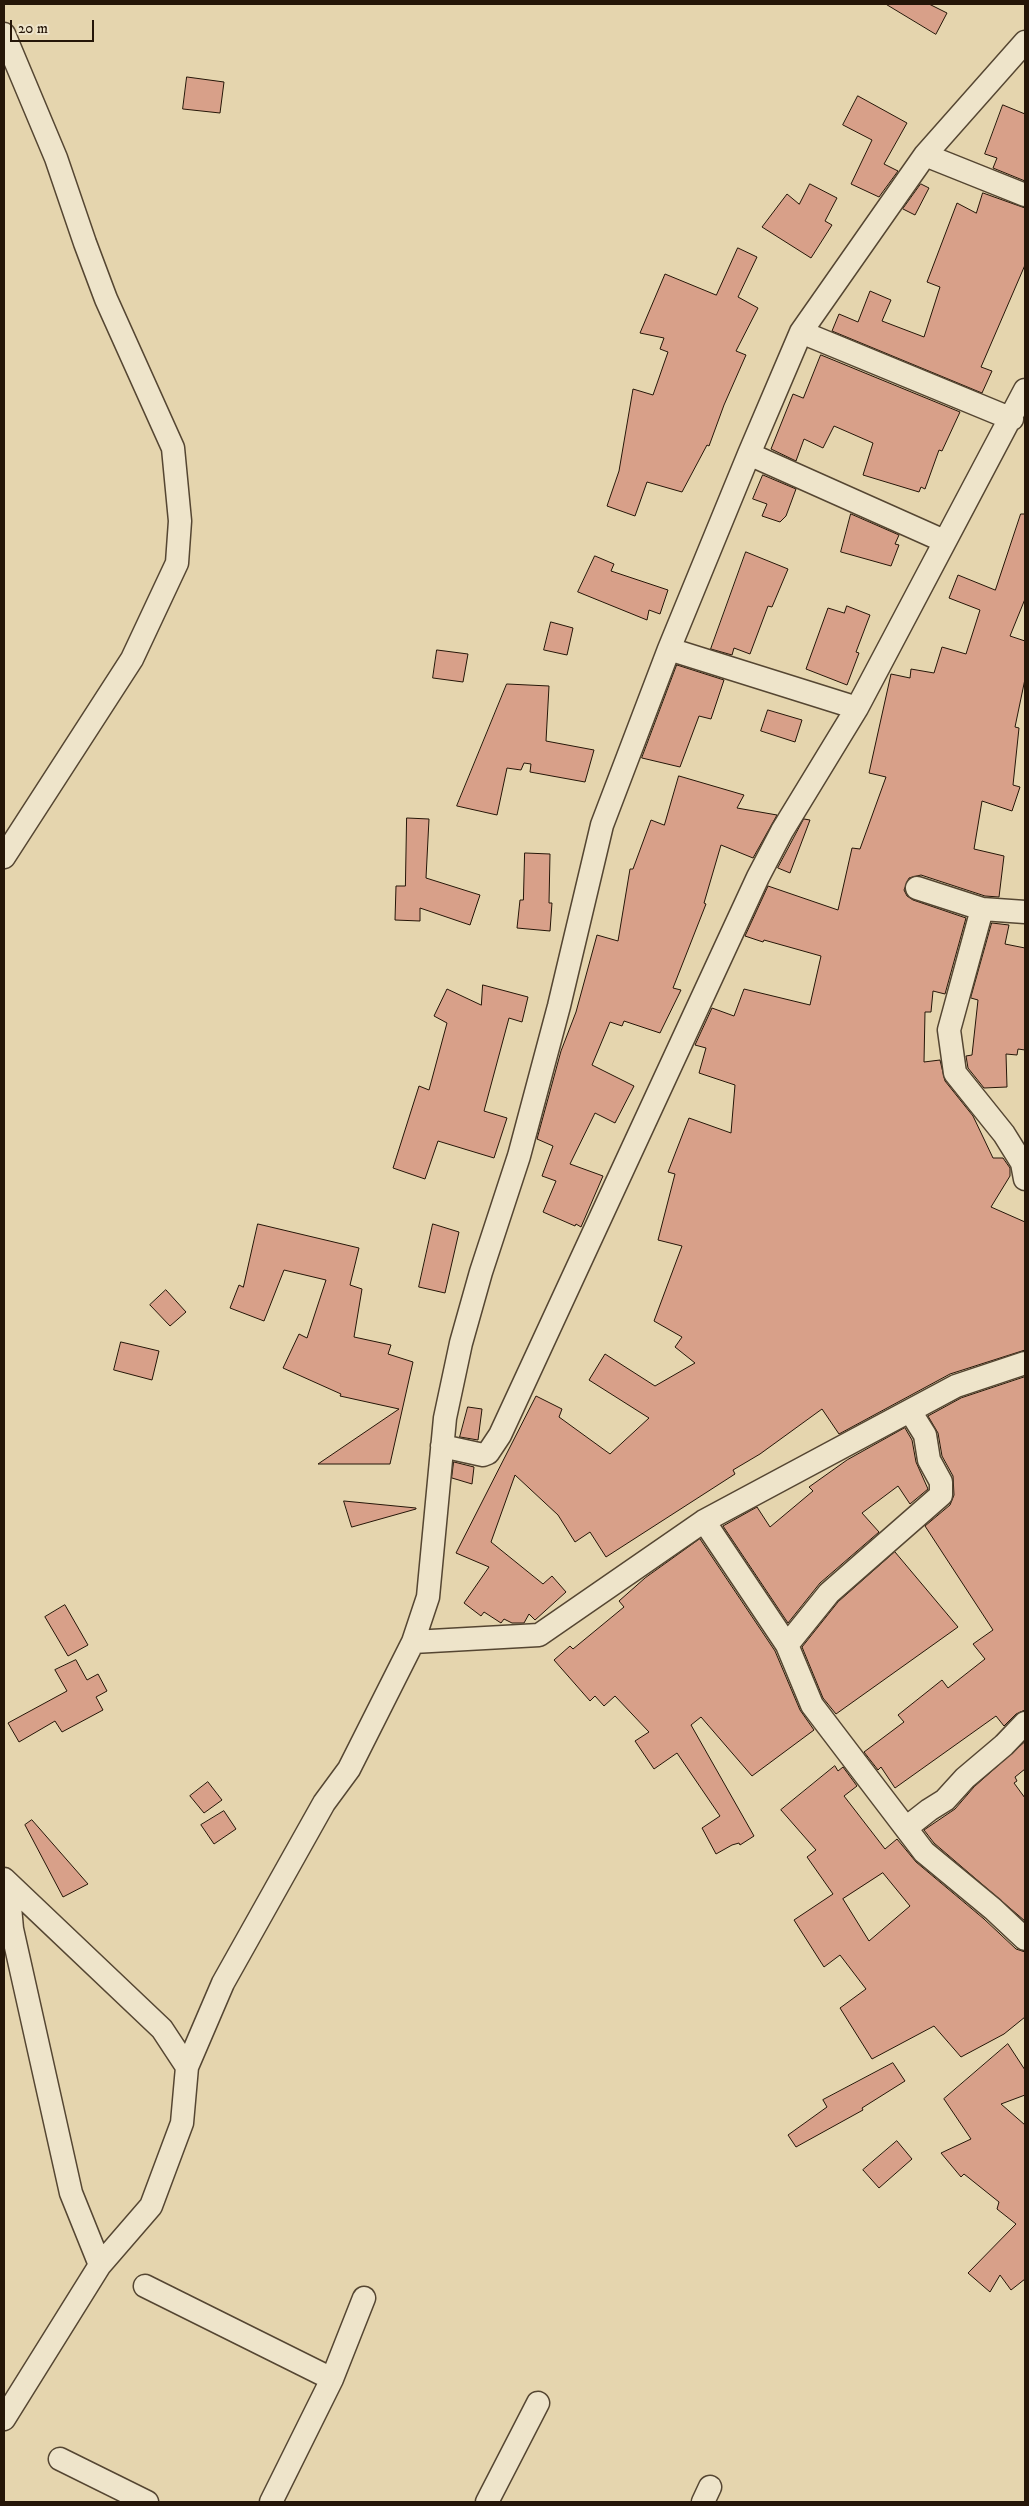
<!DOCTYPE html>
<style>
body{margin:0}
#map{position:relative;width:1029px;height:2506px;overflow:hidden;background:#e5d5ae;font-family:"IM FELL DW Pica",serif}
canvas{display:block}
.frame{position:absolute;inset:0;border:5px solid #251608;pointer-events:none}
.scale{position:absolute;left:10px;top:20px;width:84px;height:22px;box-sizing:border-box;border:2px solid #251608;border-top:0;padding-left:6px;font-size:15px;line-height:18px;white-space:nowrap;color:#251608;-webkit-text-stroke:4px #eee4ca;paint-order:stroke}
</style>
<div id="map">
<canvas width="1029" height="2506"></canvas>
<div class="frame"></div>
<div class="scale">20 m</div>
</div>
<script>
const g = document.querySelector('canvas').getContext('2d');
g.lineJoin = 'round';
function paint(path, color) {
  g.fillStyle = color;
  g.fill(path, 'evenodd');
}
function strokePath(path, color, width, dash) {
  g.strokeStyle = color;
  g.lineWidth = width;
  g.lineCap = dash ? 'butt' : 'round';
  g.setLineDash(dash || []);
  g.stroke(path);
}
const building = new Path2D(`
 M 886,4 L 929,4 L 947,13 L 936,34 Z
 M 187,77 L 224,82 L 220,113 L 183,109 Z
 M 858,96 L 907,123 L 884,164 L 898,171 L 879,197 L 851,184 L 872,140 L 843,125 Z
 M 1003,105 L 1025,114 L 1025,181 L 993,168 L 997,158 L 985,154 Z
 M 810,184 L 837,198 L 825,221 L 832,225 L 811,258 L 762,227 L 787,194 L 799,204 Z
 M 921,184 L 929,188 L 915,215 L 903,209 Z
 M 983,193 L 1025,208 L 1025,265 L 981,367 L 992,371 L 982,393 L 832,331 L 839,314 L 858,322 L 870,291 L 891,300 L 882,321 L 924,337 L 940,287 L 927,282 L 957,203 L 976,213 Z
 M 738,248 L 757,257 L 738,297 L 758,308 L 736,351 L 746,355 L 724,405 L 709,446 L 707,445 L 682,492 L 647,482 L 635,516 L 607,506 L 619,471 L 633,389 L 653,395 L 668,352 L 660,349 L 664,338 L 640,333 L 665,274 L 716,295 Z
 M 821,355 L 960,412 L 942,451 L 939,450 L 925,489 L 921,487 L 919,492 L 863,475 L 873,443 L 834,426 L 823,448 L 804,439 L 796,461 L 771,449 L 793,394 L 803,398 Z
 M 763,475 L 796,489 L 786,516 L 780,522 L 762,516 L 767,504 L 753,499 Z
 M 851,514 L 899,535 L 895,544 L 899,545 L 891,566 L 841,552 Z
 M 1021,514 L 1025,514 L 1025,599 L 1010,636 L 1025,641 L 1025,679 L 1015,727 L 1019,728 L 1013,785 L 1020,787 L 1012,811 L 982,801 L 974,849 L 1004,856 L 999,897 L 985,896 L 921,875 L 909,878 L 904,890 L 907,896 L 913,900 L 966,918 L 945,994 L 933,991 L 931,1012 L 925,1012 L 924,1062 L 940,1060 L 945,1081 L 973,1116 L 993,1158 L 1003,1158 L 1010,1168 L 1010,1176 L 991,1207 L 1025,1222 L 1025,1350 L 950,1374 L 839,1434 L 822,1409 L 760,1454 L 733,1470 L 735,1474 L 606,1557 L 590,1532 L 575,1542 L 558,1515 L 515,1475 L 491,1542 L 543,1584 L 552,1576 L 566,1592 L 535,1620 L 529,1614 L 524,1623 L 512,1623 L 504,1619 L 501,1623 L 484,1612 L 481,1616 L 464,1603 L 489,1567 L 456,1553 L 536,1396 L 562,1409 L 559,1417 L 610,1454 L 649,1418 L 589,1380 L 605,1354 L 655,1386 L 695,1363 L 675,1347 L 682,1337 L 654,1321 L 682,1246 L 658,1240 L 675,1174 L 668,1172 L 685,1128 L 689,1118 L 731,1133 L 735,1085 L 699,1073 L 706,1048 L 695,1045 L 712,1008 L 734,1016 L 744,989 L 810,1005 L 821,956 L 764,940 L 763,942 L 745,936 L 768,886 L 838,910 L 852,848 L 860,849 L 886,777 L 869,773 L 891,674 L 910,678 L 911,669 L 934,673 L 942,647 L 966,654 L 980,610 L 949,598 L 958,575 L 995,590 Z
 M 746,552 L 788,569 L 772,607 L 768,606 L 750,654 L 734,648 L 732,655 L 711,649 Z
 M 595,556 L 614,564 L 611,571 L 668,590 L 660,614 L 649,610 L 647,620 L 578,592 Z
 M 847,606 L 870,615 L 856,652 L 859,653 L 847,685 L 806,669 L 828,608 L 844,613 Z
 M 551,622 L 573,628 L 567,655 L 544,650 Z
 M 437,650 L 468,654 L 463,682 L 433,678 Z
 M 677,665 L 724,680 L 711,719 L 699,716 L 680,767 L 642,758 Z
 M 507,684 L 549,686 L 546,741 L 594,750 L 585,782 L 530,772 L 531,764 L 524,763 L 521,770 L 507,768 L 497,815 L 457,806 Z
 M 768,710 L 802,720 L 795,742 L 761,731 Z
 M 679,776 L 744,795 L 737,808 L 777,815 L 753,858 L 721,845 L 704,903 L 706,904 L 673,988 L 681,990 L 660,1033 L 624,1021 L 622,1026 L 610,1022 L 592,1065 L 634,1086 L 615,1123 L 595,1113 L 570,1164 L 603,1176 L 581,1227 L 576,1224 L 575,1226 L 543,1212 L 556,1181 L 542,1176 L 553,1146 L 537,1139 L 561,1051 L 576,1012 L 597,935 L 618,941 L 630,869 L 633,869 L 651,820 L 664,825 Z
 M 407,818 L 429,819 L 426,878 L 480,895 L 470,925 L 420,908 L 420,921 L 395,920 L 396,886 L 405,886 Z
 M 804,819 L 810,820 L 790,873 L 778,868 Z
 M 525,853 L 550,854 L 549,903 L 552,903 L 550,931 L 517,928 L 520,900 L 523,900 Z
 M 992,923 L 1009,925 L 1005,944 L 1025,948 L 1025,1050 L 1018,1049 L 1017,1055 L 1006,1054 L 1007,1087 L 984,1088 L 968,1068 L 966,1056 L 972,1055 L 978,1000 L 971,998 Z
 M 483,985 L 528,997 L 522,1022 L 509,1018 L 484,1111 L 507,1118 L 494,1158 L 438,1141 L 425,1179 L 393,1168 L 419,1086 L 429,1090 L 447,1023 L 434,1016 L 447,989 L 481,1005 Z
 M 258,1224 L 359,1248 L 350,1285 L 362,1289 L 354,1337 L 391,1345 L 388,1354 L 413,1362 L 390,1464 L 318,1464 L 399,1409 L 340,1396 L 341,1394 L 283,1368 L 299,1334 L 307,1338 L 326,1280 L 284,1270 L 264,1321 L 230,1308 L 239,1285 L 243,1287 Z
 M 433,1224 L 459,1232 L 445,1293 L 419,1287 Z
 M 166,1290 L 186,1312 L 170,1326 L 150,1305 Z
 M 121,1342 L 159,1351 L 152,1380 L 114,1370 Z
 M 1025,1377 L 1025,1710 L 1016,1714 L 1004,1726 L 996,1716 L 895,1788 L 881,1767 L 878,1770 L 864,1752 L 904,1722 L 898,1715 L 942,1680 L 948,1688 L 985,1659 L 973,1644 L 993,1630 L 925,1526 L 950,1505 L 954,1495 L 953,1476 L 942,1456 L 938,1433 L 928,1416 L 961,1398 Z
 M 468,1407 L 482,1409 L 478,1440 L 460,1437 Z
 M 905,1428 L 912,1440 L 916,1462 L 928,1489 L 910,1504 L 898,1486 L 862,1513 L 879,1532 L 820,1583 L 788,1623 L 723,1526 L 757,1507 L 770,1527 L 813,1491 L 809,1487 L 847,1460 Z
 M 454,1462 L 474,1467 L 472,1484 L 452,1478 Z
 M 344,1501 L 416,1508 L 416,1509 L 352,1527 Z
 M 700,1539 L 775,1651 L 800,1710 L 814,1730 L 752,1776 L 701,1717 L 691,1725 L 754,1836 L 740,1845 L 739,1843 L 732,1845 L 716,1854 L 702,1828 L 720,1816 L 677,1753 L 654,1769 L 635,1741 L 649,1732 L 615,1696 L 604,1706 L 595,1696 L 590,1701 L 554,1660 L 570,1646 L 573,1649 L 624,1607 L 619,1601 L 645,1578 Z
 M 895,1552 L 958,1627 L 836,1714 L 823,1698 L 802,1647 L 838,1602 Z
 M 65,1605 L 88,1645 L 68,1656 L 45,1617 Z
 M 76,1660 L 87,1680 L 98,1674 L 107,1691 L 96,1697 L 103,1710 L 62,1732 L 55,1721 L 19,1742 L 8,1723 L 67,1691 L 55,1670 Z
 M 1025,1742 L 1025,1769 L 1015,1777 L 1017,1781 L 1014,1783 L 1025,1798 L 1025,1921 L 934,1843 L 924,1830 L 955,1809 L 974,1787 Z
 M 835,1766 L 838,1771 L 843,1767 L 857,1786 L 844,1796 L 885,1849 L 897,1839 L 916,1862 L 984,1919 L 1016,1949 L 1025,1952 L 1025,2017 L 1004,2034 L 961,2057 L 934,2026 L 872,2059 L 840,2008 L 866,1989 L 840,1955 L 824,1967 L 794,1920 L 833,1894 L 807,1857 L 816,1850 L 781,1810 ZM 883,1873 L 910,1906 L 869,1941 L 843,1899 Z
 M 208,1782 L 222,1800 L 204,1813 L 190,1796 Z
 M 224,1811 L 236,1829 L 214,1844 L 201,1825 Z
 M 32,1820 L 88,1884 L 63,1897 L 25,1825 Z
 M 1008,2044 L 1025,2070 L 1025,2095 L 1001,2104 L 1025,2125 L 1025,2279 L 1011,2290 L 1000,2275 L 990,2292 L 968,2273 L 1016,2224 L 997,2209 L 999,2202 L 964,2174 L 961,2177 L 941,2153 L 971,2139 L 944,2099 Z
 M 893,2063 L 905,2081 L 862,2108 L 863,2110 L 796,2147 L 788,2135 L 827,2107 L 823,2100 Z
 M 897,2141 L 912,2159 L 879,2188 L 863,2170 Z`);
paint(building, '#d8a089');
strokePath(building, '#251608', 1);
const street = new Path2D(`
 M 4,34 L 56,158 L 85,243 L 106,299 L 173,448 L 180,521 L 177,563 L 132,659 L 4,857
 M 925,155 L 1025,195
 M 801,332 L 1012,419
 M 749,454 L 944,541
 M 669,649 L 857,708
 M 917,888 L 982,909 L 1025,912
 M 982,909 L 949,1030 L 955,1073 L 1004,1134 L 1022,1163 L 1025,1179
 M 442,1446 L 483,1455 L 488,1453 L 500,1435 L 758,877 L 782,831 L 857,708 L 1025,390
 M 704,1521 L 787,1645 L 812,1705 L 924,1852 L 993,1909 L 1025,1939
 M 413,1642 L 539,1635 L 704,1521 L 956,1386 L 1025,1363
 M 787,1645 L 829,1593 L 941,1495 L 941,1482 L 929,1460 L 925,1435 L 910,1411
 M 906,1828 L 929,1810 L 945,1800 L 965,1778 L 1004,1745 L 1025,1723
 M 4,1879 L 162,2029 L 187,2067 L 182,2123 L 151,2206 L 100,2265 L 4,2419
 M 8,1884 L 12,1929 L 71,2193 L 100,2265
 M 187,2067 L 223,1983 L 324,1803 L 349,1769 L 413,1642 L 428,1597 L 445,1418 L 461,1343 L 481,1272 L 519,1156 L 559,1006 L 602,825 L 669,649 L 749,454 L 801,332 L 925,155 L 1025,42
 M 145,2286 L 332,2379
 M 60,2459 L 147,2502
 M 271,2502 L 332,2379 L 364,2298
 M 487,2502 L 538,2403
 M 703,2502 L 710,2487`);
strokePath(street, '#554632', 25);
strokePath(street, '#eee4ca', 22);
</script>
